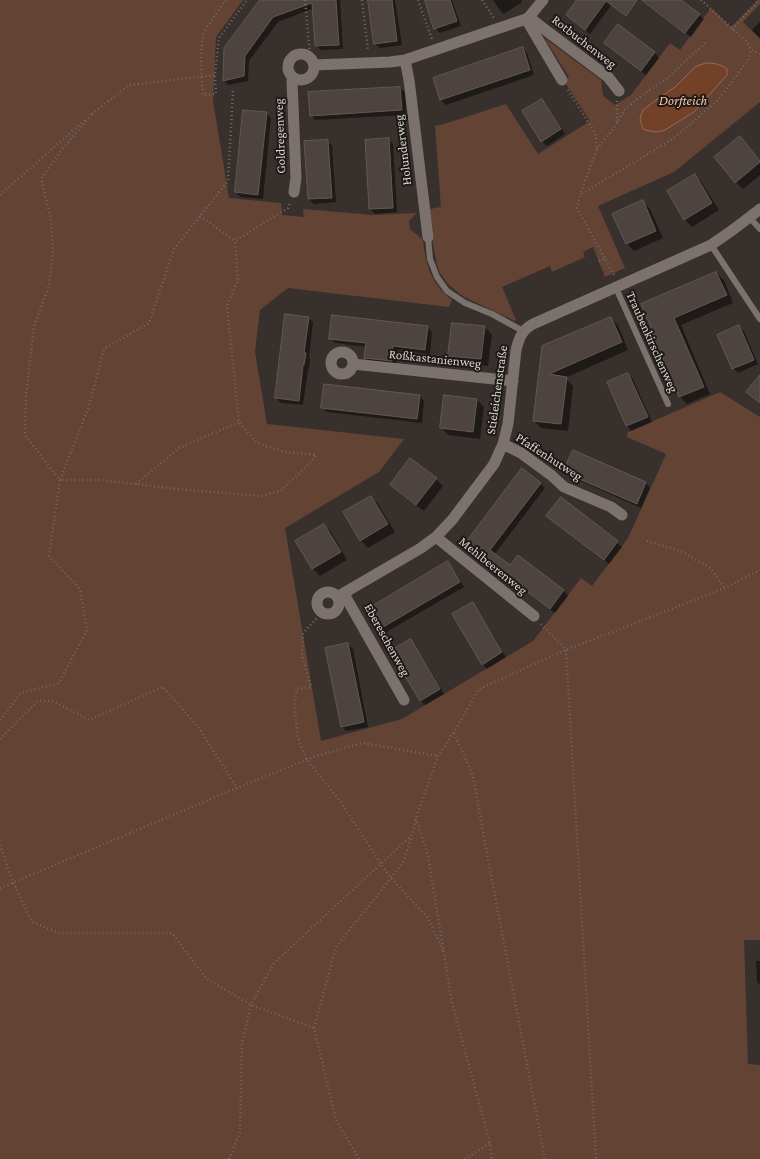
<!DOCTYPE html>
<meta charset="utf-8">
<style>
body{margin:0}
canvas{display:block;background:#38302c}
</style>
<canvas width="760" height="1159"></canvas>
<script>
const g = document.querySelector('canvas').getContext('2d');
g.lineJoin = 'round';
function paint(path, color) {
  g.fillStyle = color;
  g.fill(path, 'evenodd');
}
function strokePath(path, color, width, dash) {
  g.strokeStyle = color;
  g.lineWidth = width;
  g.lineCap = dash ? 'butt' : 'round';
  g.setLineDash(dash || []);
  g.stroke(path);
}
function label(font, color, halo, rows, align = 'center') {
  g.font = font + ' "Crimson Pro",serif';
  g.lineWidth = 4;
  g.setLineDash([]);
  g.textBaseline = 'middle';
  g.strokeStyle = halo;
  g.fillStyle = color;
  for (const [text, x, y, turn = 0] of rows) {
    g.save();
    g.translate(x, y);
    g.rotate((+turn || 0) * Math.PI / 180);
    g.textAlign = isNaN(turn) ? turn : align;
    if (halo) g.strokeText(text, 0, 0);
    g.fillText(text, 0, 0);
    g.restore();
  }
}
paint(new Path2D(`
 M 0,0 L 243,0 L 216,37 L 213,101 L 229,198 L 281,203 L 282,215 L 304,217 L 303,209 L 373,215 L 417,213 L 409,221 L 410,229 L 423,240 C 426,266 431,283 452,300 L 449,307 L 288,288 L 260,310 L 255,352 L 267,424 L 404,439 L 379,472 L 285,528 L 321,741 L 402,719 L 533,641 L 581,578 L 592,586 L 628,538 L 666,454 L 627,437 L 628,432 L 720,392 L 760,417 L 760,940 L 744,940 L 748,1064 L 760,1065 L 760,1159 L 0,1159 Z
 M 758,0 L 760,0 L 760,4 L 743,22 L 760,39 L 760,102 L 674,172 L 598,206 L 625,268 L 605,277 L 593,247 L 583,252 L 585,257 L 552,272 L 550,266 L 502,287 L 516,320 L 515,321 L 464,297 L 449,285 L 440,273 L 437,265 L 432,238 L 434,237 L 430,209 L 441,207 L 435,126 L 444,124 L 506,104 L 538,154 L 590,121 L 564,81 L 569,77 L 545,39 L 546,39 L 601,80 L 603,96 L 615,105 L 631,95 L 670,43 L 680,50 L 711,8 L 731,27 Z`), '#624334');
const water = new Path2D(`
 M 706,63 C 714,63 720,64 727,69 L 727,75 L 694,112 L 665,130 C 657,133 651,132 643,129 L 640,120 L 641,115 L 643,110 L 656,100 L 675,87 L 695,67 Z`);
paint(water, '#734128');
strokePath(water, '#926d5b', 1);
paint(new Path2D(`
 M 262,0 L 340,0 L 343,49 L 321,50 L 316,45 L 314,8 L 278,22 L 249,61 L 248,81 L 228,85 L 224,81 Z
 M 369,0 L 395,0 L 402,45 L 380,48 L 375,44 Z
 M 426,0 L 452,0 L 461,26 L 440,33 L 435,28 Z
 M 493,0 L 521,0 L 522,2 L 504,14 L 499,9 Z
 M 579,0 L 615,0 L 590,34 L 567,15 Z
 M 642,0 L 679,0 L 704,19 L 691,37 Z
 M 760,22 L 760,38 L 752,30 Z
 M 618,25 L 655,53 L 659,58 L 646,75 L 605,43 Z
 M 523,48 L 527,53 L 534,75 L 446,105 L 441,100 L 434,78 Z
 M 400,88 L 405,92 L 406,115 L 315,120 L 311,115 Z
 M 542,100 L 546,105 L 565,134 L 547,146 L 542,141 L 523,112 Z
 M 244,111 L 266,113 L 271,118 L 263,199 L 240,197 L 236,192 Z
 M 740,137 L 760,160 L 760,175 L 743,189 L 736,182 Z
 M 388,139 L 393,144 L 397,212 L 375,214 L 370,209 Z
 M 328,141 L 332,146 L 336,202 L 314,204 L 309,199 Z
 M 695,175 L 702,183 L 719,210 L 692,227 L 684,219 Z
 M 643,202 L 650,209 L 663,238 L 634,251 L 627,244 Z
 M 716,273 L 724,280 L 733,303 L 681,325 L 710,394 L 687,404 L 680,397 L 653,335 Z
 M 308,318 L 313,322 L 309,357 L 310,359 L 309,369 L 308,369 L 303,405 L 281,403 L 276,398 Z
 M 610,318 L 618,325 L 628,350 L 565,378 L 573,386 L 568,431 L 541,428 L 534,421 L 543,347 Z
 M 427,327 L 432,332 L 430,354 L 398,350 L 396,365 L 370,362 L 365,358 L 367,347 L 335,343 L 330,338 Z
 M 485,327 L 492,335 L 488,366 L 457,363 L 449,355 Z
 M 739,327 L 744,331 L 758,364 L 738,373 L 733,368 Z
 M 628,374 L 633,379 L 652,422 L 631,431 L 627,426 L 608,383 Z
 M 420,396 L 424,401 L 422,423 L 327,412 L 322,407 Z
 M 477,400 L 484,407 L 480,439 L 448,435 L 441,427 Z
 M 573,451 L 646,483 L 650,488 L 641,508 L 576,479 L 570,474 L 565,470 Z
 M 436,479 L 443,486 L 424,511 L 398,492 L 391,484 Z
 M 541,484 L 545,488 L 494,555 L 510,567 L 518,556 L 564,591 L 568,596 L 555,613 L 471,549 L 466,544 Z
 M 371,497 L 378,504 L 395,532 L 368,548 L 360,540 Z
 M 561,499 L 622,547 L 609,564 L 547,516 Z
 M 324,525 L 331,532 L 347,560 L 320,576 L 313,569 L 296,541 Z
 M 448,562 L 452,567 L 464,587 L 383,634 L 379,630 L 367,610 Z
 M 472,604 L 477,608 L 506,657 L 487,669 L 482,664 Z
 M 410,640 L 415,645 L 444,694 L 425,705 L 421,701 Z
 M 348,644 L 353,649 L 368,727 L 346,731 L 342,726 Z
 M 756,961 L 760,961 L 760,985 L 757,982 Z`), '#0007');
const building = new Path2D(`
 M 260,0 L 336,0 L 339,45 L 315,46 L 312,3 L 273,17 L 245,56 L 244,76 L 223,81 L 224,48 Z
 M 368,0 L 392,0 L 397,41 L 374,44 Z
 M 425,0 L 450,0 L 457,21 L 434,29 Z
 M 577,0 L 637,0 L 626,16 L 606,1 L 585,30 L 566,15 Z
 M 642,0 L 681,0 L 700,14 L 685,33 Z
 M 618,24 L 655,52 L 641,71 L 604,43 Z
 M 523,47 L 530,70 L 440,100 L 433,78 Z
 M 400,87 L 402,110 L 310,116 L 308,92 Z
 M 542,99 L 561,129 L 541,142 L 522,111 Z
 M 243,110 L 267,112 L 258,195 L 235,192 Z
 M 740,136 L 760,161 L 760,162 L 735,183 L 714,157 Z
 M 389,138 L 393,208 L 369,209 L 365,140 Z
 M 328,140 L 332,198 L 308,199 L 304,141 Z
 M 695,174 L 712,203 L 684,220 L 667,191 Z
 M 643,200 L 656,231 L 626,244 L 612,214 Z
 M 716,272 L 727,295 L 674,318 L 704,387 L 679,397 L 652,334 L 654,334 L 641,304 Z
 M 285,314 L 309,317 L 304,353 L 306,353 L 304,365 L 303,365 L 299,401 L 275,398 Z
 M 332,315 L 428,326 L 425,350 L 393,346 L 392,361 L 364,358 L 366,343 L 329,339 Z
 M 611,317 L 622,342 L 549,374 L 567,377 L 561,424 L 533,421 L 542,346 Z
 M 452,323 L 485,326 L 481,359 L 448,356 Z
 M 739,325 L 754,360 L 732,369 L 717,335 Z
 M 628,373 L 648,417 L 626,426 L 607,382 Z
 M 760,375 L 760,403 L 746,392 Z
 M 324,384 L 420,395 L 417,419 L 321,408 Z
 M 444,395 L 477,399 L 473,432 L 440,428 Z
 M 573,450 L 646,482 L 637,504 L 570,475 L 571,473 L 564,470 Z
 M 410,458 L 437,478 L 416,505 L 390,485 Z
 M 522,468 L 541,483 L 490,550 L 510,565 L 518,555 L 564,590 L 550,609 L 465,544 Z
 M 371,496 L 388,524 L 360,541 L 343,512 Z
 M 561,497 L 618,541 L 604,560 L 546,516 Z
 M 324,524 L 341,552 L 312,569 L 295,541 Z
 M 448,561 L 460,582 L 378,630 L 366,610 Z
 M 473,602 L 502,652 L 482,665 L 452,614 Z
 M 411,639 L 440,689 L 420,701 L 390,651 Z
 M 348,643 L 364,722 L 341,727 L 325,648 Z`);
paint(building, '#4d4440');
strokePath(building, '#615854', 1);
strokePath(new Path2D(`
 M 226,0 C 219,9 211,20 205,31 C 198,46 202,78 203,95 L 216,94 L 215,75 L 219,38 L 247,0
 M 305,0 L 310,55
 M 362,0 L 368,51
 M 418,0 L 432,39
 M 482,0 L 494,18
 M 701,0 L 747,42 L 751,49 L 760,54
 M 732,29 L 759,0
 M 568,90 L 595,133 L 597,149 L 580,194
 M 233,91 L 228,181 L 174,249 L 149,323 L 104,349 L 89,406 L 60,480 L 102,480 L 177,489 L 262,496 L 282,490 L 309,464 L 316,455 L 285,452 L 257,443 L 239,422 L 227,305 L 238,281 L 235,241 L 288,208 L 290,202
 M 92,114 L 129,85 L 215,75
 M 617,122 L 617,101
 M 597,149 L 614,128 L 625,109 L 644,94 L 665,80 L 706,42
 M 0,195 L 85,120
 M 200,216 L 235,241
 M 599,261 L 605,259
 M 614,275 L 577,208 L 580,195 L 674,138 L 718,100 L 749,59 L 751,49
 M 136,484 L 179,448 L 239,422
 M 647,541 L 683,552 L 710,568 L 725,588
 M 321,612 L 317,618 L 303,633 L 302,655 L 311,687 L 297,689 L 294,705 L 298,738 L 307,760 L 340,801 L 381,864 L 391,878 L 427,917 L 444,952
 M 541,624 L 566,650 L 596,1159
 M 0,720 L 21,693 L 59,683 L 87,630 L 80,589 L 49,556 L 60,480 L 25,435 L 26,395 L 34,326 L 49,286 L 53,252 L 51,219 L 41,179 L 61,151 L 92,114
 M 454,733 L 473,776 L 490,870 L 545,1159
 M 0,739 L 38,701 L 53,701 L 89,720 L 163,687 L 199,728 L 237,788
 M 416,818 L 428,856 L 452,1003 L 490,1143 L 492,1159
 M 0,845 L 13,882 L 32,922 L 59,933 L 172,933 L 207,979 L 251,1005 L 314,1028
 M 0,888 L 237,788 L 316,756 L 363,743 L 438,756
 M 229,1159 L 240,1132 L 242,1043 L 251,1005 L 274,963 L 412,835 L 416,818 L 438,756 L 454,732 L 479,689 L 566,650 L 725,588 L 760,570
 M 359,1159 L 336,1120 L 314,1028 L 336,947 L 403,863 L 412,836
 M 465,1159 L 490,1143`), '#706966', 2.5, [1, 3]);
strokePath(new Path2D(`
 M 749,217 L 760,229
 M 428,237 L 430,259 L 437,277 L 447,291 L 465,303 L 492,314 L 523,331
 M 711,245 L 760,319
 M 616,288 L 668,404`), '#7c726d', 6);
strokePath(new Path2D(`
 M 529,17 L 548,32 L 608,77 L 619,91
 M 526,19 L 562,80
 M288 67a13 13 0 1 1 26 0a13 13 0 1 1-26 0Z
 M 405,60 L 409,80 L 428,237
 M 314,65 L 390,62 L 405,60 L 526,19 L 529,17 L 543,0
 M 293,78 L 292,81 L 296,178 L 294,192
 M331 363a11 11 0 1 1 22 0a11 11 0 1 1-22 0Z
 M 353,364 L 513,381
 M 503,444 L 521,453 L 551,475 L 564,487 L 611,507 L 622,515
 M 436,537 L 534,616
 M317 603a11 11 0 1 1 22 0a11 11 0 1 1-22 0Z
 M 344,594 L 404,700
 M 337,597 L 421,548 L 436,537 L 452,520 L 494,464 L 503,444 L 508,424 L 516,350 C 519,338 522,330 533,324 L 711,245 L 734,229 L 760,209`), '#7c726d', 11);
label('13px', '#dad4d2', '#1d1917', [
 ["Rotbuchenweg",584,42,38],
 ["Goldregenweg",280,136,-92],
 ["Holunderweg",403,150,-97],
 ["Traubenkirschenweg",652,342,66],
 ["Roßkastanienweg",435,359,6],
 ["Stieleichenstraße",497,390,-82],
 ["Pfaffenhutweg",549,457,33],
 ["Mehlbeerenweg",493,566,39],
 ["Ebereschenweg",387,640,61]
]);
label('italic 14px', '#f5c4ac', '#1d1917', [
 ["Dorfteich",683,101]
]);
</script>
